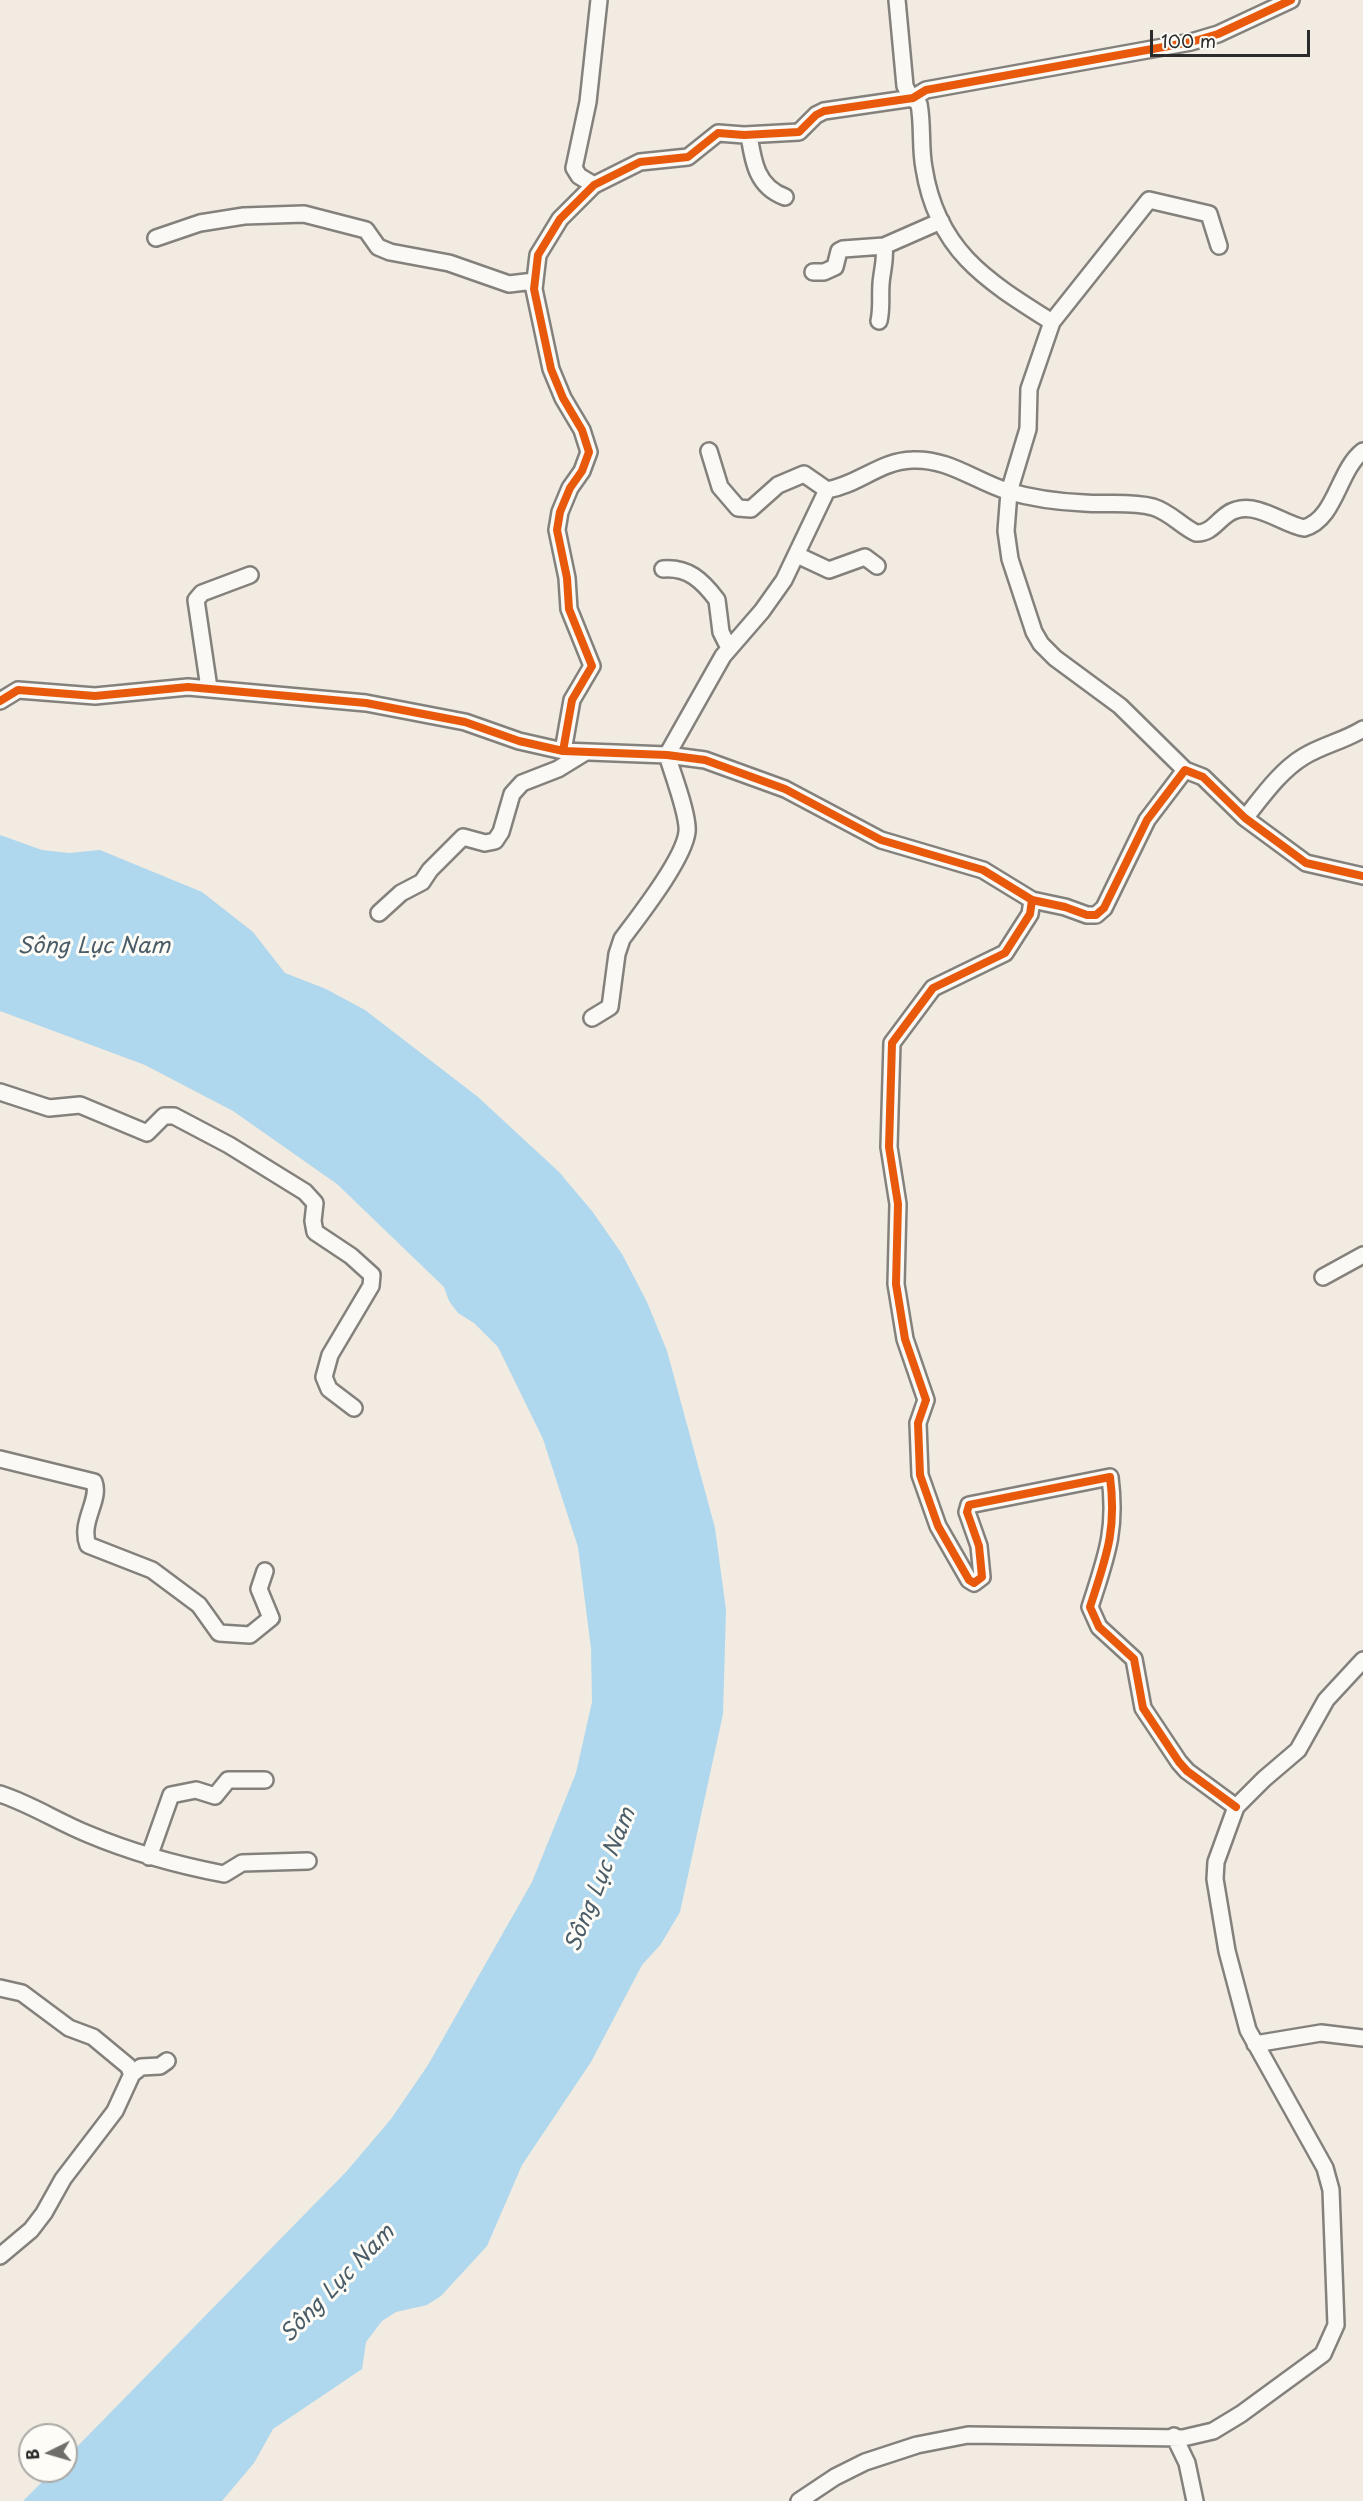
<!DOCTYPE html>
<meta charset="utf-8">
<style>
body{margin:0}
#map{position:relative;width:1363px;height:2501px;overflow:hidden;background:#f1ebe1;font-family:"Playpen Sans",sans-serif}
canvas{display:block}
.north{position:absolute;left:18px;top:2423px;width:60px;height:60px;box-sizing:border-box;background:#fdfcf7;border:2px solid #a9a8a5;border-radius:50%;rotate:265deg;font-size:16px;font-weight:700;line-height:24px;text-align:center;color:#2b2b2b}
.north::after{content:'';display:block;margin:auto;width:21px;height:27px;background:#706e6b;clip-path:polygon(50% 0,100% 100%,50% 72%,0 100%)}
.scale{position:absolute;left:1150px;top:30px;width:160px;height:27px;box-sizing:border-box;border:3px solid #2b2b2b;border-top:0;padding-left:8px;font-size:18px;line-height:21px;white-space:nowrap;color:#2b2b2b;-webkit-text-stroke:4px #fdfcf7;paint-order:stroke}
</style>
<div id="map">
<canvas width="1363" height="2501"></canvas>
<div class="north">B</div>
<div class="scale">100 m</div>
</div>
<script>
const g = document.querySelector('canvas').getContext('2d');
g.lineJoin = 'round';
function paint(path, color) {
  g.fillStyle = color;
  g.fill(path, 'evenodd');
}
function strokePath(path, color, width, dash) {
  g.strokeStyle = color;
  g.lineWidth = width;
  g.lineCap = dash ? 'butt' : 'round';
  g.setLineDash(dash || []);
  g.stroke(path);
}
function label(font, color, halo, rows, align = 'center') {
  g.font = font + ' "Playpen Sans",sans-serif';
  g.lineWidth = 6;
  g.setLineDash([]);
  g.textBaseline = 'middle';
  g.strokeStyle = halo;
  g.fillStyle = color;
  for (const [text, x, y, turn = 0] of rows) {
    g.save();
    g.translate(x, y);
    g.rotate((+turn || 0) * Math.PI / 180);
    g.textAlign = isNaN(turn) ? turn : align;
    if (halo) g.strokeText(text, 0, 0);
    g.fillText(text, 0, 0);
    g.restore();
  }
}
paint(new Path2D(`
 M 0,835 L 42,850 L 69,853 L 100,850 L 202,892 L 253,932 L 285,973 L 326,989 L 365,1010 L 478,1097 L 559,1172 L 592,1211 L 622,1254 L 647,1302 L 667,1351 L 715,1528 L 726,1610 L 723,1714 L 680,1912 L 661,1944 L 642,1965 L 591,2062 L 522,2165 L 487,2246 L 441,2296 L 427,2305 L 396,2312 L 382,2321 L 366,2342 L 362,2369 L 273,2429 L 254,2463 L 222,2501 L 23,2501 L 53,2471 L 66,2471 L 66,2458 L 346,2172 L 391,2119 L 428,2065 L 532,1882 L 576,1773 L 592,1702 L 591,1648 L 578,1547 L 543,1439 L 498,1347 L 474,1323 L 458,1313 L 449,1301 L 444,1287 L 337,1184 L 233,1111 L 145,1065 L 0,1011 Z`), '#afd7ee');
const minor = new Path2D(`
 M 897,0 L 905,86 L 910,96 L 919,104 C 923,125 920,147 924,168 C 937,251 987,281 1052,322 L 1029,389 L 1028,429 L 1009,492 L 1006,531 L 1010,559 L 1034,632 L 1041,644 L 1055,658 L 1120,706 L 1185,770
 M 749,135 C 753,162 757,187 785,197
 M 594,185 L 579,176 L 574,168 L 588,102 L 599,0
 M 156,238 L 200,223 L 244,216 L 304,214 L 366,230 L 378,247 L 390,252 L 449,263 L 509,284 L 534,281
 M 813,272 L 824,272 L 835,267 L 839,251 L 843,249 L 884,246 L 941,221
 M 879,321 C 882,307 880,297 881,284 C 882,270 886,260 884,246
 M 1052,322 L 1149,200 L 1209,214 L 1219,246
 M 709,451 L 720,487 L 738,508 L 751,509 L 778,485 L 804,474 L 827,490
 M 797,555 L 829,570 L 865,557 L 877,566
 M 663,569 C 688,567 702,580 717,600 L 721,632 L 729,648
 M 209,688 L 196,600 L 202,593 L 250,575
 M 0,701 L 18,690 L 95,696 L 188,687 L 366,703 L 465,722 L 519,741 L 563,751 L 667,755 L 705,760 L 785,789 L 881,840 L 983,870 L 1032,900 L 1065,907 L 1087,915 L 1096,915 L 1104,908 L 1147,820 L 1185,770 L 1203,777 L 1245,818 L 1306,863 L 1363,876
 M 563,751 L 572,700 L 592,666 L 569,609 L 567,578 L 557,530 L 560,512 L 570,488 L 582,471 L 589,452 L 582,430 L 563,398 L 551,369 L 534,289 L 538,255 L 560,219 L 594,185 L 640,162 L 688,157 L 718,133 L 744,135 L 799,132 L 816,115 L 824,111 L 913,98 L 926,90 L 1191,42 L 1218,34 L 1291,0
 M 1245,818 C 1262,797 1280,771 1303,757 C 1322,745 1344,741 1363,729
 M 1032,900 L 1030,914 L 1005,953 L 933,988 L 892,1043 L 889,1147 L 898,1204 L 896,1284 L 905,1339 L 926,1400 L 918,1423 L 920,1475 L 938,1526 L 969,1580 L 974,1583 L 982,1577 L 979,1546 L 967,1512 L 969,1505 L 1110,1477 C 1117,1531 1106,1557 1090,1607 L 1099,1627 L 1134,1659 L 1143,1708 L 1179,1762 L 1187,1771 L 1236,1807
 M 379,913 L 401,893 L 422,882 L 430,870 L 463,837 L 485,843 L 495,841 L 501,832 L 512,794 L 522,783 L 558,769 L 584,753
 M 592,1018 L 610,1007 L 617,954 L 622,939 C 639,916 684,859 687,832 C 689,816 672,772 667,755 L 723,656 L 762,611 L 784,580 L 827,490 C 858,485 880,461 912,460 C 948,458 975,481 1007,491 C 1031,498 1060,502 1084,503 C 1107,505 1130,501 1153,507 C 1170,512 1181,526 1196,533 C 1214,534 1220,514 1236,510 C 1259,503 1283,524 1304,528 C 1336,519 1338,470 1363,451
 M 0,1092 L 49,1108 L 80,1105 L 147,1133 L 164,1116 L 174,1116 L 229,1145 L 305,1192 L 315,1203 L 313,1221 L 315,1232 L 351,1256 L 372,1275 L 371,1286 L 330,1355 L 324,1377 L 329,1389 L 354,1408
 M 1323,1277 L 1363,1255
 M 0,1459 L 94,1482 C 101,1500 79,1522 88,1545 L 152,1570 L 199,1605 L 219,1633 L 250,1635 L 271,1618 L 259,1589 L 265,1571
 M 0,1794 C 31,1804 58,1822 88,1834 C 133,1853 177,1865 224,1874 L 242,1863 L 308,1861
 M 149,1857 L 171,1795 L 196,1790 L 215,1796 L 228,1780 L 265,1780
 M 0,1988 L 22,1993 L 69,2028 L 93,2037 L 128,2066 L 132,2074
 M 1255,2044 L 1321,2033 L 1363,2038
 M 0,2256 L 31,2230 L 44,2213 L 63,2179 L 115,2111 L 132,2074 L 141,2067 L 160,2066 L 167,2061
 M 1174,2436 L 1187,2463 L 1195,2501
 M 799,2501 L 835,2477 L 865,2462 L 917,2445 L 968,2435 L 1183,2438 L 1213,2431 L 1241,2414 L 1323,2354 L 1336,2325 L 1331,2190 L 1325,2168 L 1248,2030 L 1227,1951 L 1215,1879 L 1216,1862 L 1236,1807 L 1264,1779 L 1298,1750 L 1326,1700 L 1363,1660`);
strokePath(minor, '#84817d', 20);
strokePath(minor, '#faf9f5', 15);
strokePath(new Path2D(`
 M 0,701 L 18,690 L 95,696 L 188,687 L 366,703 L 465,722 L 519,741 L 563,751 L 667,755 L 705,760 L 785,789 L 881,840 L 983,870 L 1032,900 L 1065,907 L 1087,915 L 1096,915 L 1104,908 L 1147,820 L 1185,770 L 1203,777 L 1245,818 L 1306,863 L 1363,876
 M 563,751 L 572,700 L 592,666 L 569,609 L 567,578 L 557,530 L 560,512 L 570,488 L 582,471 L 589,452 L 582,430 L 563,398 L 551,369 L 534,289 L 538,255 L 560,219 L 594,185 L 640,162 L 688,157 L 718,133 L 744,135 L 799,132 L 816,115 L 824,111 L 913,98 L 926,90 L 1191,42 L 1218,34 L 1291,0
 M 1032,900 L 1030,914 L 1005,953 L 933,988 L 892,1043 L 889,1147 L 898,1204 L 896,1284 L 905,1339 L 926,1400 L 918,1423 L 920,1475 L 938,1526 L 969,1580 L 974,1583 L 982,1577 L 979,1546 L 967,1512 L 969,1505 L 1110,1477 C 1117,1531 1106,1557 1090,1607 L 1099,1627 L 1134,1659 L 1143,1708 L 1179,1762 L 1187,1771 L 1236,1807`), '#e8590c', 8);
label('italic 22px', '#4a5c67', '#fdfcf7', [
 ["Sông Lục Nam",94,947],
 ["Sông Lục Nam",601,1880,-68],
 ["Sông Lục Nam",338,2284,-46]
]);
</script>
